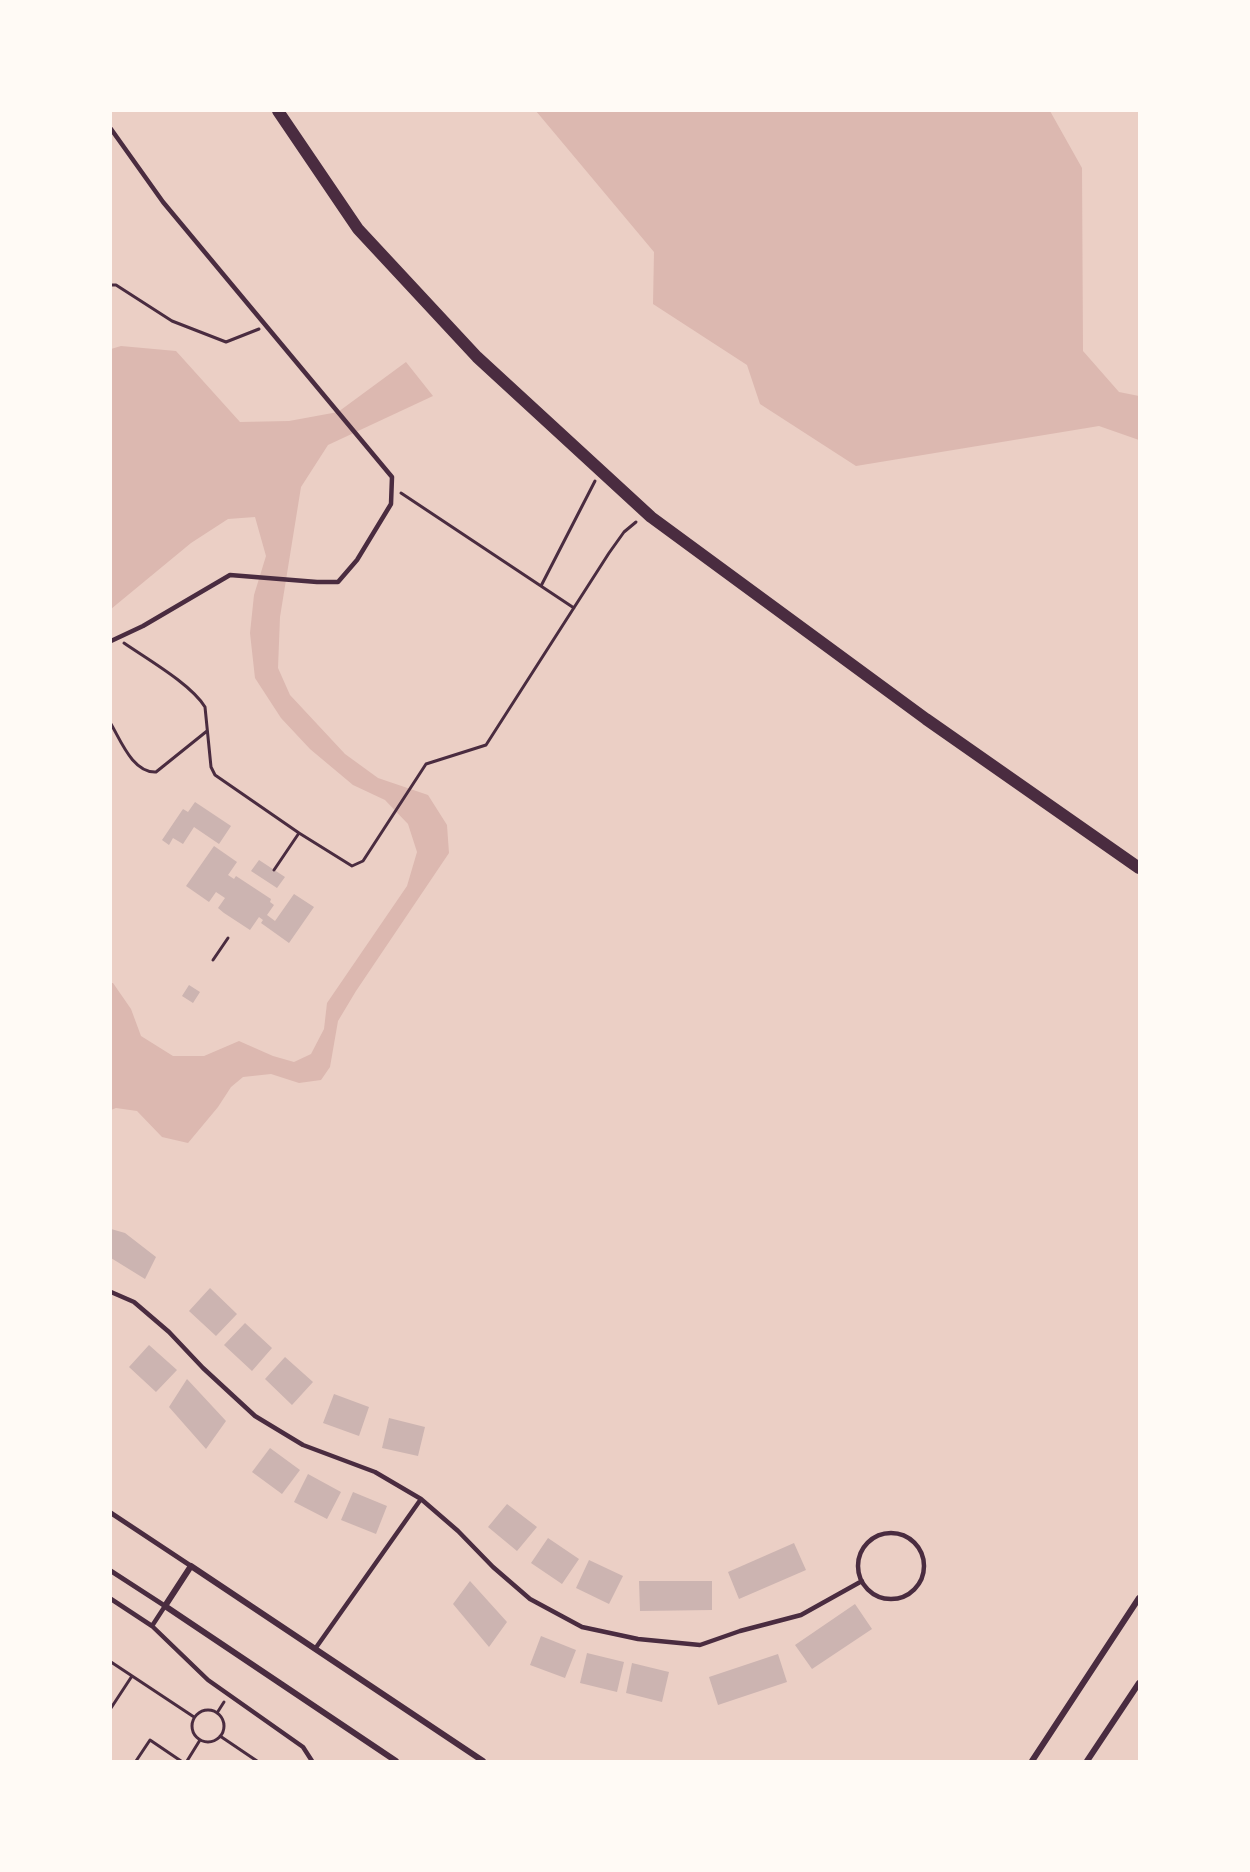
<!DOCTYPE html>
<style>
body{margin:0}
#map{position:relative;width:1250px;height:1872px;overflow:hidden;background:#f7e1d7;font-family:Mulish,sans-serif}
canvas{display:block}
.frame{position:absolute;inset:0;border:112px solid #fffaf5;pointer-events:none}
</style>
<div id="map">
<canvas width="1250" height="1872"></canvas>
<div class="frame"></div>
</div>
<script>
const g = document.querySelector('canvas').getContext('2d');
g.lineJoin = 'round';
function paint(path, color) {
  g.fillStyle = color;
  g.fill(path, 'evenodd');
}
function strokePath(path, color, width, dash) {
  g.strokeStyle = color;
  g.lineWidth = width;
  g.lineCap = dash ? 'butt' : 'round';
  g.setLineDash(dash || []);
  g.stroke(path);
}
paint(new Path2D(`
 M 111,111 L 1139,111 L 1139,1761 L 111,1761 Z`), '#ebcfc5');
paint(new Path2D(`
 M 536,111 L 1050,111 L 1082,168 L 1083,351 L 1119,392 L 1139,396 L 1139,440 L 1099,426 L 856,466 L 760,404 L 747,365 L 653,304 L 654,252 Z
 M 121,346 L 176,351 L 240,422 L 289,421 L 338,412 L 406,362 L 433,396 L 328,445 L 301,487 L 280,617 L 278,668 L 290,695 L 345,754 L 378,778 L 428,795 L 447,825 L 449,853 L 356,991 L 338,1021 L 330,1067 L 321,1080 L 299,1083 L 271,1074 L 243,1077 L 231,1087 L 218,1107 L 188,1143 L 162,1137 L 137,1111 L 116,1108 L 111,1110 L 111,983 L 113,983 L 131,1009 L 141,1036 L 173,1056 L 204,1056 L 239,1041 L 273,1056 L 294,1062 L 311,1054 L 324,1029 L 327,1003 L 407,886 L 417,852 L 408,824 L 385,800 L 353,785 L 310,749 L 281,718 L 255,678 L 250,633 L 254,595 L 266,556 L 255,517 L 228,519 L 191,543 L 111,609 L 111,349 Z`), '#dcb8b0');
paint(new Path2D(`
 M 195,802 L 231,826 L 219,844 L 194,827 L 183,844 L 173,838 L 169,845 L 162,840 L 183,809 L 188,812 Z
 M 214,846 L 237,862 L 228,875 L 234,879 L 236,876 L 271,899 L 270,902 L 274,905 L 267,915 L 275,921 L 294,894 L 314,907 L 289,943 L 261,923 L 263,920 L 259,917 L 250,930 L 224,913 L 218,908 L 225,898 L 216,892 L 209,902 L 186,886 Z
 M 259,860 L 285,877 L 277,888 L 251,871 Z
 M 189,985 L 200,992 L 193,1003 L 182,996 Z
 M 111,1229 L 125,1233 L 156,1257 L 145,1279 L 111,1258 Z
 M 210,1288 L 237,1314 L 216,1336 L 189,1311 Z
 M 245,1323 L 272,1348 L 252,1371 L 224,1345 Z
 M 149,1345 L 177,1370 L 156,1392 L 129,1367 Z
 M 285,1357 L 313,1382 L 292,1405 L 265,1379 Z
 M 187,1379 L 226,1421 L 206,1449 L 169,1407 Z
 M 334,1394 L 369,1407 L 359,1436 L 323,1423 Z
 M 389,1418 L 425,1427 L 418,1456 L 382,1448 Z
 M 270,1448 L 300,1470 L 282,1494 L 252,1472 Z
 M 308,1474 L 341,1492 L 327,1519 L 294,1502 Z
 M 353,1492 L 387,1506 L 376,1534 L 341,1520 Z
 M 507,1504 L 537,1527 L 517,1551 L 488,1527 Z
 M 548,1538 L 579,1559 L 562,1584 L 531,1563 Z
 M 794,1543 L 806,1570 L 739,1599 L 728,1572 Z
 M 589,1560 L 623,1576 L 609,1604 L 576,1588 Z
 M 470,1581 L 507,1622 L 489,1647 L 453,1604 Z
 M 639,1581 L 712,1581 L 712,1610 L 640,1611 Z
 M 855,1604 L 872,1629 L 812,1669 L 795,1645 Z
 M 541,1636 L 576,1650 L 565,1678 L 530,1665 Z
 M 587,1653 L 624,1662 L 617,1692 L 580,1683 Z
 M 778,1654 L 787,1682 L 718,1705 L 709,1677 Z
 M 632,1663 L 669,1672 L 662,1702 L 626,1693 Z`), '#ccb4b1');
strokePath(new Path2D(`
 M 111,285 L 116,285 L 172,321 L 226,342 L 259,329
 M 401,493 L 574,608
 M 541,586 L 595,481
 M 124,643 C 147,659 191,684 205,707 L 211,767 L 215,775 L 299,833 L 274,870
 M 111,724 C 121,741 133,773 156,772 L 207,731
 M 299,833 L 352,866 L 363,861 L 426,764 L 486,745 L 609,553 L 624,532 L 636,522
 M 213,960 L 228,938
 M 111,1662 L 194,1717
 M 111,1708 L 132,1676
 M192 1726a16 16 0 1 1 32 0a16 16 0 1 1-32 0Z
 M 217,1713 L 224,1702
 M 220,1736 L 257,1761
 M 136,1761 L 150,1740 L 181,1761
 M 187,1761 L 200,1740`), '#4a2c40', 3);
strokePath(new Path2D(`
 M 111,129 L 163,202 L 392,477 L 391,504 L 357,560 L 338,582 L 317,582 L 230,575 L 143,626 L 111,641
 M 111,1292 L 134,1302 L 169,1332 L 203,1368 L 255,1416 L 303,1445 L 375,1472 L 421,1499 L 458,1531 L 493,1567 L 530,1599 L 582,1627 L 638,1639 L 700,1645 L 740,1631 L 801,1615 L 862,1581
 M858 1566a33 33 0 1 1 66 0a33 33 0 1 1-66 0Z
 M 111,1599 L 152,1626 L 208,1680 L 303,1747 L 312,1761
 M 152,1626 L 165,1606
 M 315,1649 L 421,1499`), '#4a2c40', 4.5);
strokePath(new Path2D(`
 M 111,1513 L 191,1566
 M 111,1571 L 165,1606`), '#4a2c40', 5);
strokePath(new Path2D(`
 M 396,1761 L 165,1606 L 191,1566 L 483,1761
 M 1032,1761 L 1139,1598
 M 1087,1761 L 1139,1683`), '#4a2c40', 6);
strokePath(new Path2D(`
 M 278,111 L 358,229 L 477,357 L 651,517 L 926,719 L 1139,868`), '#4a2c40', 12);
</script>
